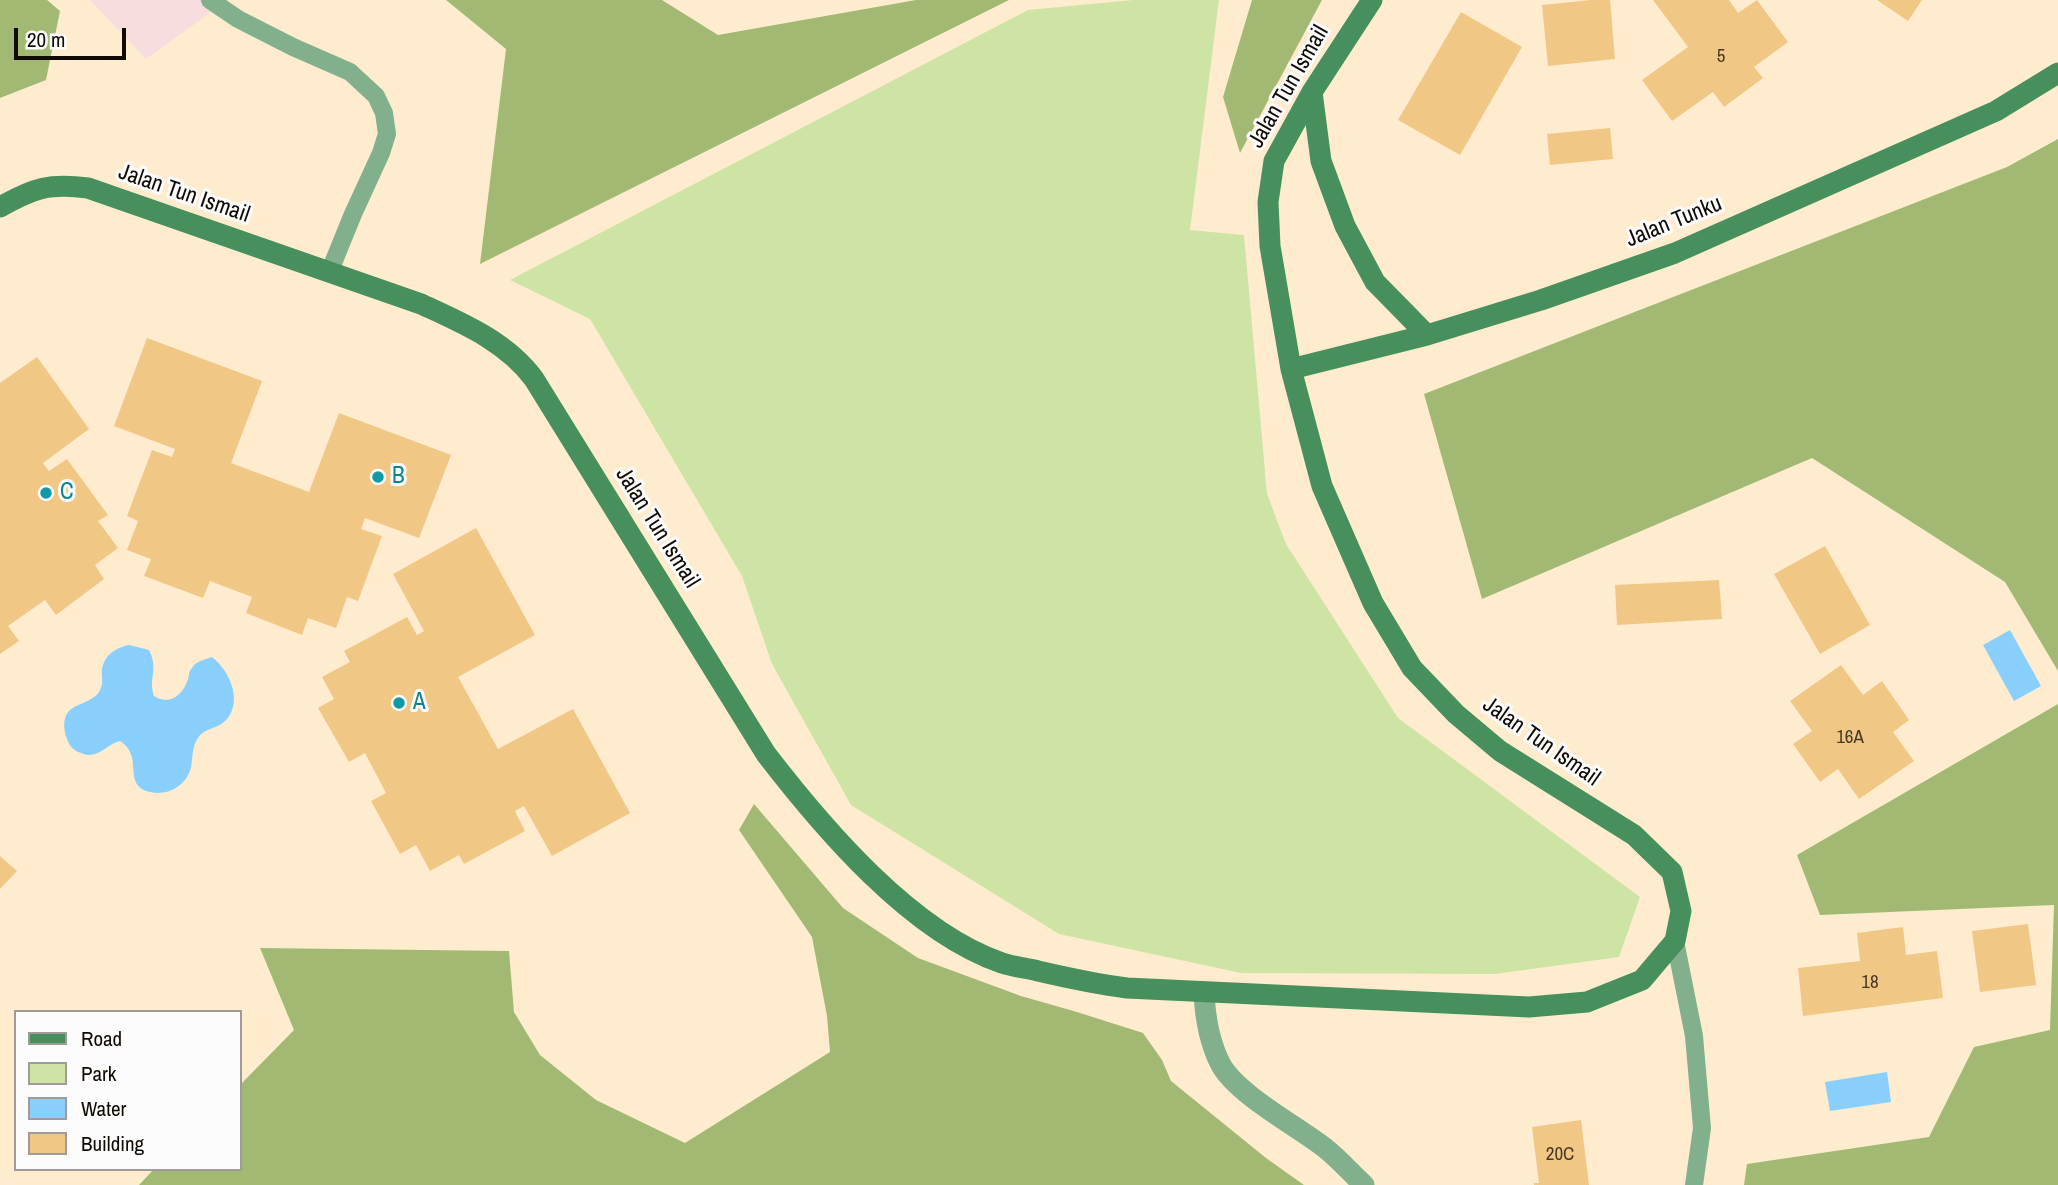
<!DOCTYPE html>
<style>
body{margin:0}
#map{position:relative;width:2058px;height:1185px;overflow:hidden;background:#ffecce;font-family:"Archivo Narrow",sans-serif}
canvas{display:block}
.legend{position:absolute;left:14px;top:1010px;width:228px;height:161px;box-sizing:border-box;background:#fcfcfc;border:2px solid #9e9b98;margin:0;padding:9px 12px;list-style:none;font-size:21px;color:#100a03}
.legend li{display:flex;align-items:center;gap:14px;height:35px}
.legend b{width:35px;border:2px solid #9e9b98}
.scale{position:absolute;left:14px;top:28px;width:112px;height:32px;box-sizing:border-box;border:4px solid #100a03;border-top:0;padding-left:9px;font-size:21px;line-height:24px;white-space:nowrap;color:#100a03;-webkit-text-stroke:5px #fcfcfc;paint-order:stroke}
</style>
<div id="map">
<canvas width="2058" height="1185"></canvas>
<ul class="legend">
<li><b style="height:9px;background:#47905e"></b>Road</li>
<li><b style="height:19px;background:#cee4a4"></b>Park</li>
<li><b style="height:19px;background:#88cffd"></b>Water</li>
<li><b style="height:19px;background:#f0c785"></b>Building</li>
</ul>
<div class="scale">20 m</div>
</div>
<script>
const g = document.querySelector('canvas').getContext('2d');
g.lineJoin = 'round';
function paint(path, color) {
  g.fillStyle = color;
  g.fill(path, 'evenodd');
}
function strokePath(path, color, width, dash) {
  g.strokeStyle = color;
  g.lineWidth = width;
  g.lineCap = dash ? 'butt' : 'round';
  g.setLineDash(dash || []);
  g.stroke(path);
}
function label(font, color, halo, rows, align = 'center') {
  g.font = font + ' "Archivo Narrow",sans-serif';
  g.lineWidth = 6;
  g.setLineDash([]);
  g.textBaseline = 'middle';
  g.strokeStyle = halo;
  g.fillStyle = color;
  for (const [text, x, y, turn = 0] of rows) {
    g.save();
    g.translate(x, y);
    g.rotate((+turn || 0) * Math.PI / 180);
    g.textAlign = isNaN(turn) ? turn : align;
    if (halo) g.strokeText(text, 0, 0);
    g.fillText(text, 0, 0);
    g.restore();
  }
}
paint(new Path2D(`
 M 90,0 L 228,0 L 146,59 Z`), '#f8dddf');
paint(new Path2D(`
 M 1133,0 L 1219,0 L 1190,230 L 1244,235 L 1267,494 L 1286,544 L 1398,718 L 1640,897 L 1619,957 L 1495,974 L 1241,973 L 1059,934 L 851,805 L 772,664 L 742,576 L 590,319 L 510,280 L 1028,10 Z`), '#cee4a4');
paint(new Path2D(`
 M 0,0 L 47,0 L 60,11 L 46,80 L 0,98 Z
 M 446,0 L 662,0 L 718,35 L 916,0 L 1009,0 L 480,264 L 506,49 Z
 M 1252,0 L 1322,0 L 1240,153 L 1223,97 Z
 M 2058,139 L 2058,671 L 2005,582 L 1812,458 L 1482,599 L 1424,394 L 2007,167 Z
 M 2058,704 L 2058,1185 L 1744,1185 L 1747,1164 L 1929,1137 L 1974,1047 L 2050,1030 L 2054,905 L 1820,915 L 1797,855 Z
 M 754,804 L 843,908 L 918,958 L 1021,996 L 1077,1012 L 1143,1033 L 1162,1060 L 1171,1081 L 1266,1158 L 1304,1185 L 139,1185 L 154,1169 L 240,1169 L 240,1085 L 294,1030 L 260,948 L 509,951 L 514,1012 L 540,1055 L 596,1100 L 685,1143 L 830,1052 L 827,1016 L 812,937 L 739,830 Z`), '#a2b974');
paint(new Path2D(`
 M 2010,630 L 2041,686 L 2014,701 L 1983,645 Z
 M 129,645 L 149,650 C 159,670 148,677 154,696 C 170,706 183,695 188,679 C 190,672 188,673 192,668 C 196,661 204,660 212,657 C 229,670 243,700 227,719 C 220,728 207,728 200,735 C 190,747 194,759 190,771 C 184,787 167,796 150,792 C 121,785 145,757 120,741 C 106,744 97,761 81,753 C 71,750 67,742 65,732 C 60,699 90,709 100,690 C 104,683 101,676 102,669 C 105,654 116,648 129,645 Z
 M 1887,1072 L 1891,1102 L 1830,1111 L 1825,1082 Z`), '#88cffd');
paint(new Path2D(`
 M 1591,0 L 1610,0 L 1615,59 L 1548,66 L 1542,5 Z
 M 1653,0 L 1729,0 L 1738,13 L 1757,0 L 1788,42 L 1754,67 L 1763,78 L 1724,107 L 1713,92 L 1672,121 L 1642,80 L 1688,47 Z
 M 1877,0 L 1922,0 L 1908,21 Z
 M 1461,12 L 1522,47 L 1460,155 L 1398,120 Z
 M 1610,128 L 1613,159 L 1550,165 L 1547,134 Z
 M 147,338 L 262,381 L 231,463 L 309,492 L 339,413 L 451,455 L 419,538 L 365,518 L 361,529 L 382,536 L 358,601 L 347,597 L 336,628 L 308,618 L 302,635 L 246,613 L 252,597 L 210,581 L 203,598 L 144,576 L 151,559 L 127,550 L 138,521 L 127,516 L 152,450 L 172,457 L 175,449 L 114,426 Z
 M 37,357 L 89,429 L 43,463 L 49,471 L 67,459 L 108,515 L 98,521 L 118,548 L 95,565 L 104,579 L 56,615 L 45,600 L 8,626 L 19,641 L 0,654 L 0,383 Z
 M 476,528 L 535,635 L 458,677 L 498,749 L 573,709 L 630,813 L 552,856 L 524,806 L 515,811 L 525,831 L 464,864 L 459,855 L 430,871 L 416,845 L 400,854 L 371,801 L 386,793 L 365,753 L 349,762 L 318,708 L 334,699 L 322,677 L 350,662 L 344,651 L 407,617 L 417,635 L 424,631 L 393,574 Z
 M 1825,546 L 1870,625 L 1820,654 L 1774,574 Z
 M 1719,580 L 1722,619 L 1617,625 L 1615,585 Z
 M 1841,665 L 1863,695 L 1882,681 L 1909,720 L 1893,732 L 1914,761 L 1859,799 L 1838,769 L 1820,782 L 1793,744 L 1812,731 L 1790,701 Z
 M 0,856 L 17,871 L 0,889 Z
 M 2028,924 L 2036,985 L 1980,992 L 1972,931 Z
 M 1903,927 L 1906,955 L 1937,951 L 1943,998 L 1803,1016 L 1798,968 L 1860,961 L 1857,933 Z
 M 1581,1120 L 1589,1185 L 1534,1185 L 1534,1183 L 1539,1183 L 1532,1127 Z`), '#f0c785');
strokePath(new Path2D(`
 M 210,0 L 238,19 L 293,47 L 350,72 L 376,96 L 384,113 L 387,134 L 381,153 L 353,214 L 329,273
 M 1675,941 L 1694,1036 L 1702,1128 L 1694,1185`), '#82b08d', 18);
strokePath(new Path2D(`
 M 1204,992 C 1205,1017 1209,1042 1221,1065 C 1238,1095 1297,1126 1325,1148 C 1339,1159 1351,1173 1364,1185`), '#82b08d', 21);
strokePath(new Path2D(`
 M 1312,92 L 1321,161 L 1345,226 L 1375,282 L 1427,335
 M 0,207 C 34,188 49,183 88,188 L 421,304 C 462,323 506,341 534,379 L 766,754 C 823,828 911,932 1002,963 C 1014,967 1027,968 1038,971 C 1068,978 1097,984 1127,988 L 1529,1007 L 1587,1002 L 1642,980 L 1675,941 L 1681,911 L 1672,872 L 1634,835 L 1500,751 L 1456,714 L 1412,668 L 1373,603 L 1322,486 L 1291,369 L 1270,246 L 1268,202 L 1274,161 L 1312,92 L 1372,0
 M 1291,369 L 1427,335 L 1541,300 L 1675,253 L 1996,111 L 2058,73`), '#47905e', 21);
for (const [x, y, r, color] of [
 [378,477,7,"#0f9aa8"],
 [46,493,7,"#0f9aa8"],
 [399,703,7,"#0f9aa8"]
]) {
  const dot = new Path2D();
  dot.arc(x, y, r, 0, 2 * Math.PI);
  g.fillStyle = color;
  g.fill(dot);
  strokePath(dot, '#fcfcfc', 2.5);
}
label('19px', '#483924', null, [
 ["5",1721,57],
 ["16A",1850,738],
 ["18",1870,983],
 ["20C",1560,1155]
]);
label('23px', '#100a03', '#fcfcfc', [
 ["Jalan Tun Ismail",1289,87,-60],
 ["Jalan Tun Ismail",184,194,19],
 ["Jalan Tunku",1674,222,-22],
 ["Jalan Tun Ismail",657,528,58],
 ["Jalan Tun Ismail",1541,742,35]
]);
label('23px', '#0d838f', '#fcfcfc', [
 ["B",392,477],
 ["C",60,493],
 ["A",413,703]
], 'left');
</script>
